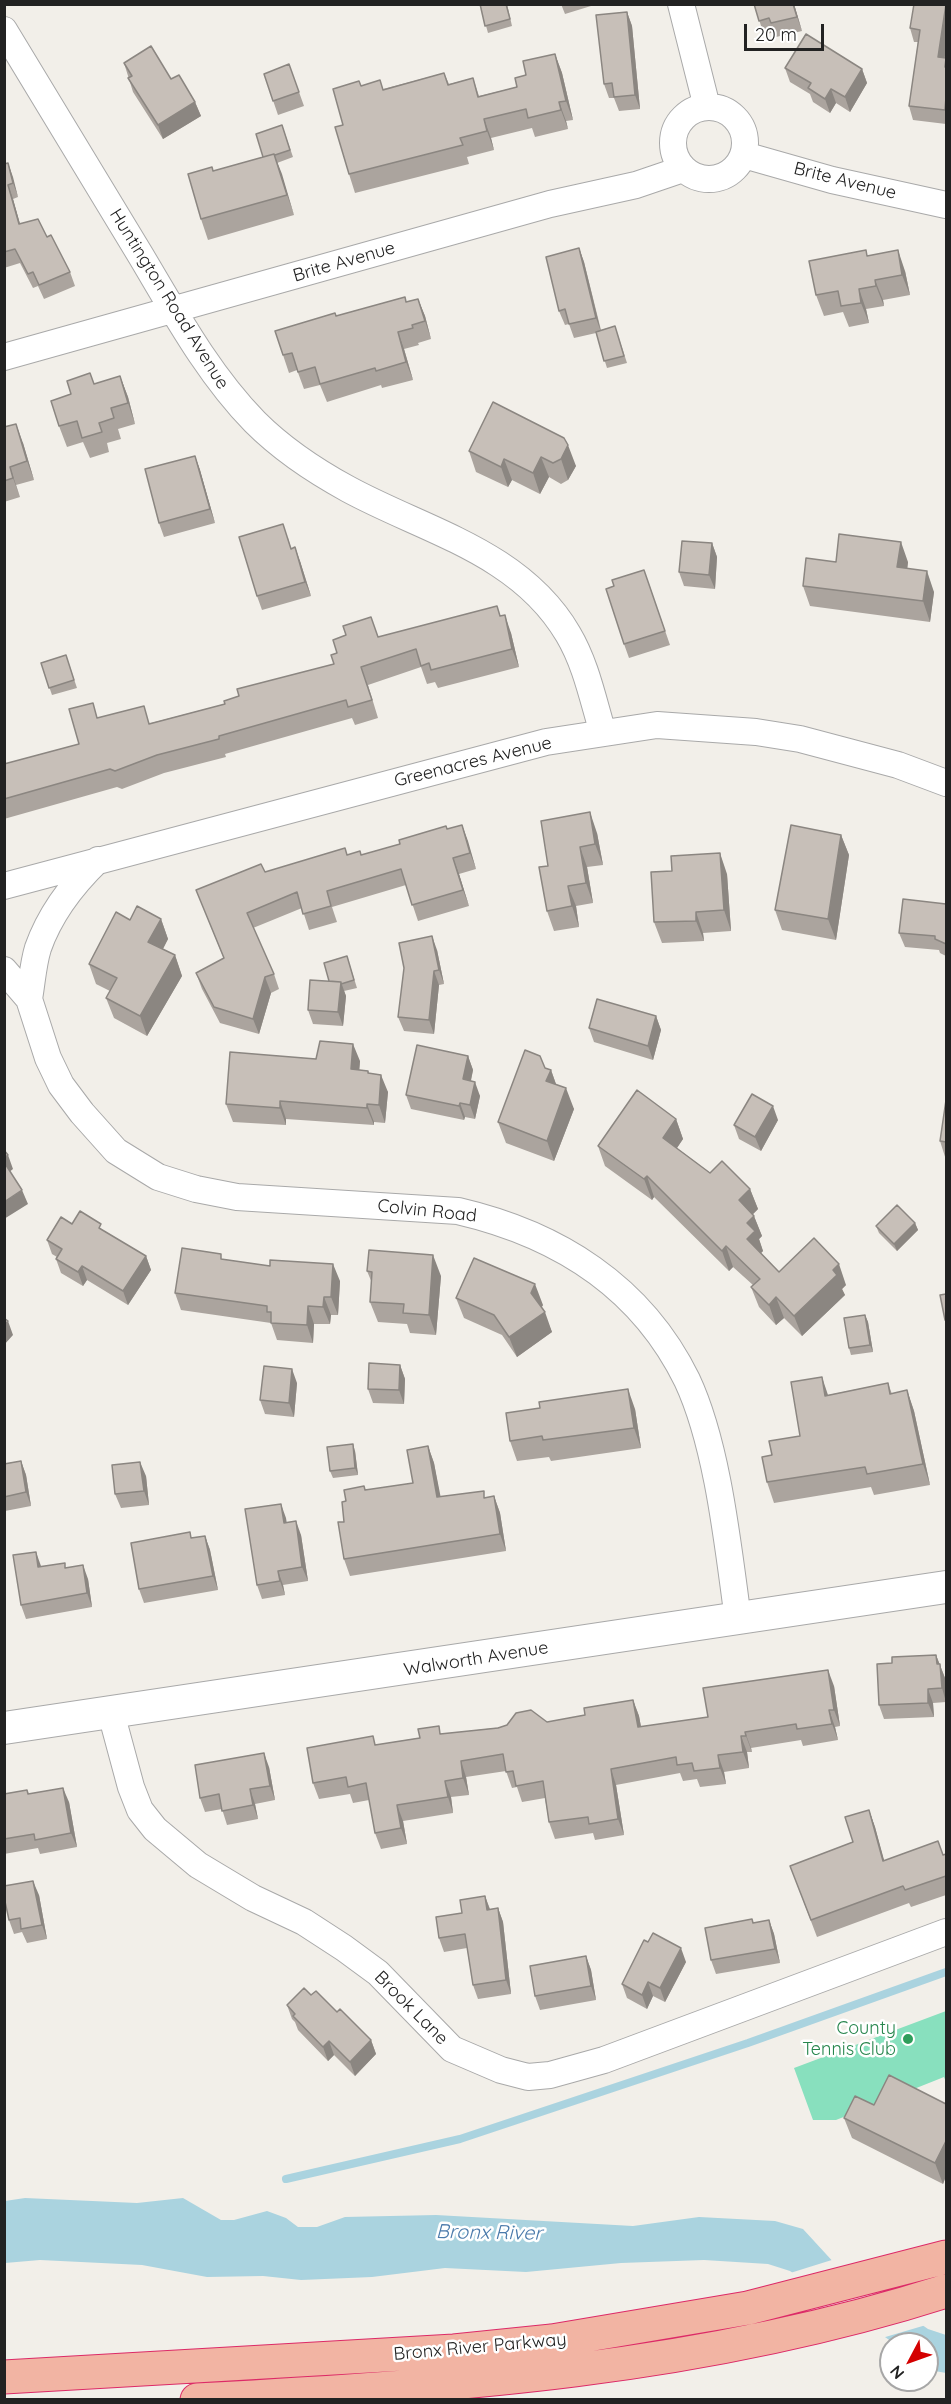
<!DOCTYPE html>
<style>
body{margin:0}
#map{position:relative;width:951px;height:2404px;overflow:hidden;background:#f2efe9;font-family:Quicksand,sans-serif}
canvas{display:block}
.frame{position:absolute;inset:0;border:6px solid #222;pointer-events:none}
.north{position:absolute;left:879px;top:2332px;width:60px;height:60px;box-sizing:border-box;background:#fff;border:2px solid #a7a7a7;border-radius:50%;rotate:229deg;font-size:16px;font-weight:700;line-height:24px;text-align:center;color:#222}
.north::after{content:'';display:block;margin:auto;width:21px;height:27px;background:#d40000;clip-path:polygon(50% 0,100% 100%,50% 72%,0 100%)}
.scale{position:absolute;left:744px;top:24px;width:80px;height:27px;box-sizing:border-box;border:3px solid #222;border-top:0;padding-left:8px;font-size:18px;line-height:21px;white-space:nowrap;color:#222;-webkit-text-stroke:4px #fff;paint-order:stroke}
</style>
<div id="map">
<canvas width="951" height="2404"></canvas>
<div class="frame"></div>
<div class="north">N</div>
<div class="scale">20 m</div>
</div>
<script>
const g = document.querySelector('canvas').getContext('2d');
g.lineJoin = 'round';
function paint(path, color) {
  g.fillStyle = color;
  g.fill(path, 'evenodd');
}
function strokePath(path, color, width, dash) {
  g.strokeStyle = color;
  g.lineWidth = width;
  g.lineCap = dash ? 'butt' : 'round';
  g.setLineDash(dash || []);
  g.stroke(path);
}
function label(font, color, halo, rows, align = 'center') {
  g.font = font + ' Quicksand,sans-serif';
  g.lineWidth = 5;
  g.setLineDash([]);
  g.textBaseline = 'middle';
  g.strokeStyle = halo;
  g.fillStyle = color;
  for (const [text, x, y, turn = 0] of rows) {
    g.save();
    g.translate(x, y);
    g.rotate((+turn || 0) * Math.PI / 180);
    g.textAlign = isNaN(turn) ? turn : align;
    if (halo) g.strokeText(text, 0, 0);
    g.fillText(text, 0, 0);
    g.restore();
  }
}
paint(new Path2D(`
 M 946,2011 L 946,2082 L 944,2077 L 836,2120 L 813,2120 L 794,2068 Z`), '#88e0be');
paint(new Path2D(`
 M 25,2198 L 137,2203 L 183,2198 L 221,2220 L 234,2220 L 267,2211 L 286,2218 L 298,2227 L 317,2227 L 345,2217 L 436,2215 L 633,2226 L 699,2217 L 775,2221 L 803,2229 L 837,2266 L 928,2329 L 946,2335 L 946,2373 L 935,2371 L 927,2366 L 927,2344 L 895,2344 L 790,2271 L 768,2264 L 704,2260 L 621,2263 L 526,2272 L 445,2268 L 372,2277 L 301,2280 L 263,2276 L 207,2277 L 142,2265 L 40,2260 L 5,2263 L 5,2201 Z`), '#aad3df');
paint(new Path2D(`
 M 835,2259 L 839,2263 L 926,2325 L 882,2338 L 787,2274 Z`), '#f2efe9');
strokePath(new Path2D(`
 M 286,2179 L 460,2139 L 748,2043 L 946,1972`), '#aad3df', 8);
const minor = new Path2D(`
 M 681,4 L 707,107
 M 4,30 C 50,105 95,181 141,256 C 175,313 208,374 255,422 C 281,448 315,471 348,489 C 425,531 520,552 568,634 C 586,664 593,700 603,733
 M673 143a36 36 0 1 1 72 0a36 36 0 1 1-72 0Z
 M 744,155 L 832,180 L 946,205
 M 4,357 L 550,204 L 636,185 L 683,169
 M 4,886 L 546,742 L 657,725 L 756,732 L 800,739 L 898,765 L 946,783
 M 4,970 L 29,999 L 48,1058 L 61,1085 L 82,1113 L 116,1151 L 158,1177 L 196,1189 L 237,1197 L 458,1211 C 557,1234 641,1286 687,1380 C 718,1446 728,1547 738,1619
 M 29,999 C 32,982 33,964 38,948 C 50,914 72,885 98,860
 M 111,1713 L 131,1787 L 140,1810 L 155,1829 L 198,1865 L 253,1898 L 304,1922 L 344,1948 L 378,1973 L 452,2049 L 501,2070 L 528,2077 L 550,2075 L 604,2060 L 946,1932`);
const tertiary = new Path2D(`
 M 4,1728 L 946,1587`);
const trunk = new Path2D(`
 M 4,2377 L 454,2351 L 552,2341 L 748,2308 L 946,2257
 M 197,2400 C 454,2386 699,2370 946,2291`);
strokePath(minor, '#a9a9a9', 28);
strokePath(tertiary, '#a9a9a9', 34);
strokePath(trunk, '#dc2a67', 35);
strokePath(minor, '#fff', 26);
strokePath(tertiary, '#fff', 32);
strokePath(trunk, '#f2b4a3', 33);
paint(new Path2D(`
 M 480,4 L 507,4 L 512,26 L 488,33 Z
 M 561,4 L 590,4 L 591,6 L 565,14 Z
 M 754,4 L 794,4 L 802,31 L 776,37 L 774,32 L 764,35 Z
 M 946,4 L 946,48 L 945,58 L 946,58 L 946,124 L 913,120 L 909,106 L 918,42 L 914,42 L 910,28 Z
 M 627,12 L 632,26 L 640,109 L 619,111 L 614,98 L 609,98 L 604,84 Z
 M 555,54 L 562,73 L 573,120 L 566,121 L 568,129 L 535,137 L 532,128 L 491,138 L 494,150 L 467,157 L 469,164 L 355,193 L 349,174 L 343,125 L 361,86 L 380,80 L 383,89 L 444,73 L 449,84 L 473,78 L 479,96 L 517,87 L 526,75 Z
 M 124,63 L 171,79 L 195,102 L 201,116 L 163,139 L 133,92 Z
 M 289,64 L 304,106 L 278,115 L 264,74 Z
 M 785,68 L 862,69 L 867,83 L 850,112 L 836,103 L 830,113 L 813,102 L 810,94 L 790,82 Z
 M 282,125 L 293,157 L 277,163 L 294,215 L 208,240 L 201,219 L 213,171 L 263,157 Z
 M 8,163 L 18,197 L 13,199 L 20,224 L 47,237 L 70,272 L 75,286 L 44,299 L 38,286 L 33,288 L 20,263 L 4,268 L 4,164 Z
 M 579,248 L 584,262 L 601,330 L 615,326 L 627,363 L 607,368 L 596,333 L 574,338 L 569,324 L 565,325 L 559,311 Z
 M 868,256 L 905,271 L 910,295 L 883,300 L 884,306 L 866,309 L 869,323 L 849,327 L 843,312 L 824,316 L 816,295 Z
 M 418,299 L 425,316 L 431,339 L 418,343 L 419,345 L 404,349 L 413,380 L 382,388 L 381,385 L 327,402 L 320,385 L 304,389 L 297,370 L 289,373 L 283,355 L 337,316 Z
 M 120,376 L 128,397 L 135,424 L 118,429 L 121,439 L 107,443 L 109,452 L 90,458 L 83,442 L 67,447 L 59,426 L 71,394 L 94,384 Z
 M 493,402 L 576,466 L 568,480 L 561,484 L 549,477 L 540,494 L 512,480 L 508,487 L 476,472 L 469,451 Z
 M 4,427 L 23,443 L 34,480 L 16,485 L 20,497 L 4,502 Z
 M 195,456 L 200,470 L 215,523 L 164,537 L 159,523 Z
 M 288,538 L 291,548 L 300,561 L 311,596 L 262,610 L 257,596 Z
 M 712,543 L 717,557 L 715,589 L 684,586 L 679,572 Z
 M 836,562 L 908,562 L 907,569 L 934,592 L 930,622 L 810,606 L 803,586 Z
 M 649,584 L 670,645 L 629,658 L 624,644 Z
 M 500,616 L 511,633 L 519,667 L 438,688 L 435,682 L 427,684 L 421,667 L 368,685 L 378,718 L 355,725 L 352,718 L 225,754 L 226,757 L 164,773 L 122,789 L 117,787 L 4,819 L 4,764 L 79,744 L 98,717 L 151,723 L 225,704 L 239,696 L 334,664 L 337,653 L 378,637 Z
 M 66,655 L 77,688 L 52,695 L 41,663 Z
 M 462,825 L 476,869 L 459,874 L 469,906 L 418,921 L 406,885 L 332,907 L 337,922 L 309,930 L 302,908 L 253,928 L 274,974 L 279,989 L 271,993 L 259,1034 L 220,1023 L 202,989 L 196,973 L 224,959 L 196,890 L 265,872 L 347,855 L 361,855 L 400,844 Z
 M 597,833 L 603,865 L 587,867 L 593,903 L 576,906 L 579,927 L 554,931 L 547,911 L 548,866 Z
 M 841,835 L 849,855 L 836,940 L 782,930 L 775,910 Z
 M 727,874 L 731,931 L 703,933 L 704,941 L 662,943 L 654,922 Z
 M 946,904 L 946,956 L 940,953 L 939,950 L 905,947 L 899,933 Z
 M 161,919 L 168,939 L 163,949 L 175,955 L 182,976 L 147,1036 L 114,1018 L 106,998 L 110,991 L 96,984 L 89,964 L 130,920 Z
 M 437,950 L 444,984 L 439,985 L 434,1034 L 404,1031 L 398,1017 Z
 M 347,956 L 357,988 L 344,991 L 346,996 L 343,1026 L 313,1024 L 308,1010 Z
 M 656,1016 L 661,1030 L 653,1060 L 594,1042 L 589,1028 Z
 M 468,1056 L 473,1070 L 471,1081 L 480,1096 L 475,1119 L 465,1117 L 464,1120 L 411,1109 L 406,1095 Z
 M 316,1059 L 360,1061 L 359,1070 L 368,1071 L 369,1073 L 388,1092 L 385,1123 L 374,1122 L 374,1125 L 286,1119 L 286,1125 L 233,1122 L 226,1104 Z
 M 545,1068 L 551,1070 L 556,1084 L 574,1109 L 554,1161 L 506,1143 L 498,1122 Z
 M 946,1100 L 946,1160 L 940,1141 Z
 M 676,1119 L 683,1139 L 677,1148 L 710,1173 L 750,1189 L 758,1209 L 753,1214 L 762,1236 L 759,1239 L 763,1251 L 761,1253 L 779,1272 L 846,1285 L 842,1289 L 845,1295 L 802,1336 L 784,1318 L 776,1325 L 759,1307 L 751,1287 L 753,1285 L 733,1267 L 729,1271 L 654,1197 L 652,1200 L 605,1166 L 598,1146 Z
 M 778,1120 L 761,1151 L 739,1139 L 734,1125 Z
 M 915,1223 L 918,1230 L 897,1251 L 879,1233 L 876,1226 Z
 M 72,1224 L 104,1231 L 146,1256 L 151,1270 L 128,1305 L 87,1280 L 83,1286 L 61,1273 L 56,1259 L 57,1257 L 52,1254 L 47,1240 Z
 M 223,1260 L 340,1281 L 338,1315 L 331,1315 L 330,1324 L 314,1324 L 313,1343 L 277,1340 L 271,1323 L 181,1310 L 175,1293 Z
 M 367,1271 L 441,1276 L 436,1335 L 410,1333 L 407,1324 L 378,1322 L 370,1302 L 372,1283 Z
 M 456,1298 L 543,1305 L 541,1307 L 552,1332 L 517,1357 L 502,1335 L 464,1318 Z
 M 865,1315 L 868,1322 L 873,1352 L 851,1355 L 849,1348 Z
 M 400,1365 L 405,1379 L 404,1404 L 373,1403 L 368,1389 Z
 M 297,1383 L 294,1417 L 265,1414 L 260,1400 Z
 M 888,1383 L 892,1394 L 907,1390 L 914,1411 L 930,1485 L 874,1495 L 871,1487 L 774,1503 L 767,1482 L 772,1455 L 800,1436 L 828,1395 Z
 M 635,1409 L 641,1448 L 551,1461 L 549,1457 L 517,1461 L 510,1441 Z
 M 428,1446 L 434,1463 L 440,1497 L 486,1498 L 494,1496 L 500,1513 L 506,1551 L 350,1576 L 344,1559 L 344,1522 L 366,1490 L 413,1483 Z
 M 355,1451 L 358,1475 L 333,1478 L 330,1471 Z
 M 21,1461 L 26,1475 L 31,1506 L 5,1511 L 4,1509 L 4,1464 Z
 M 146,1476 L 149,1505 L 121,1508 L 115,1494 Z
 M 286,1518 L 286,1522 L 301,1535 L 308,1581 L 283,1585 L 285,1595 L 262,1599 L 257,1585 Z
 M 205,1536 L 210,1550 L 218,1590 L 144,1603 L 139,1589 L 192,1538 Z
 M 41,1567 L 66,1568 L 88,1579 L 92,1607 L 26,1619 L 21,1605 Z
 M 936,1655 L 945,1678 L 946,1702 L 933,1703 L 934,1717 L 884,1719 L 879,1705 L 892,1663 Z
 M 834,1686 L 840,1726 L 835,1727 L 838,1740 L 803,1746 L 801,1740 L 751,1748 L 752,1752 L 747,1752 L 749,1768 L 724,1772 L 726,1784 L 700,1787 L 697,1779 L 683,1781 L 680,1773 L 616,1785 L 624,1835 L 595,1840 L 593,1833 L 555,1839 L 549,1822 L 545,1798 L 522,1802 L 517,1787 L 512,1788 L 506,1771 L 466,1777 L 469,1795 L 451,1797 L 453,1813 L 403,1821 L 407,1844 L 381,1849 L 375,1833 L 369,1800 L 353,1803 L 350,1794 L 319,1799 L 313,1783 L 376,1745 L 442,1734 L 547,1722 L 585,1715 L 633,1700 L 639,1716 L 641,1727 L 708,1717 Z
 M 269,1767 L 275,1800 L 255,1804 L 258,1819 L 227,1825 L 222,1809 L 205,1812 L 200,1798 Z
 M 27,1790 L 29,1794 L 69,1802 L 77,1847 L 40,1854 L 38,1848 L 4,1854 L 4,1794 Z
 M 869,1810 L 875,1827 L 884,1861 L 943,1855 L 946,1854 L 946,1895 L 911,1907 L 909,1903 L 817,1937 L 790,1866 L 853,1842 Z
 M 39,1895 L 47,1939 L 27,1943 L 22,1932 L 14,1934 L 9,1920 Z
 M 485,1896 L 490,1909 L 498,1908 L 503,1922 L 511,1994 L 478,1999 L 473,1985 L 467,1948 L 444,1952 L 439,1938 L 462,1913 Z
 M 769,1920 L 774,1934 L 780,1963 L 716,1974 L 711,1960 L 753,1923 Z
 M 648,1942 L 686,1962 L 665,2002 L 653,1996 L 647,2009 L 627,1998 L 622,1984 Z
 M 586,1956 L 591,1970 L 596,2000 L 540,2010 L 535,1996 Z
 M 311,1995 L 337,2012 L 371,2040 L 376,2054 L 355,2076 L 334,2055 L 328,2061 L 298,2030 L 295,2022 L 292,2019 L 287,2005 Z
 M 946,2104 L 946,2176 L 943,2184 L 852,2138 L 844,2118 L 874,2105 Z`), '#aba49e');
paint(new Path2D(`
 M 793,4 L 794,4 L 802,31 L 797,17 Z
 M 946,6 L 946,48 L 943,70 L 938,57 Z
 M 627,12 L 632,26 L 640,109 L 635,95 Z
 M 555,54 L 562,73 L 573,120 L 566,101 Z
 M 862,69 L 867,83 L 850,112 L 845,97 Z
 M 831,89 L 836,103 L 830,113 L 825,99 Z
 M 946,97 L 946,116 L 945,110 Z
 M 195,102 L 201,116 L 163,139 L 158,125 Z
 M 559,102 L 566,121 L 568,129 L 561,110 Z
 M 484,119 L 491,138 L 494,150 L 487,131 Z
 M 274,154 L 282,174 L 294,215 L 287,195 Z
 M 8,163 L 13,177 L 18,197 L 13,183 Z
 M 8,185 L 13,199 L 24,238 L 19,224 Z
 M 579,248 L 584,262 L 601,332 L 596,318 Z
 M 898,250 L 905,271 L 910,295 L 902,275 Z
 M 875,280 L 883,300 L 884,306 L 876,286 Z
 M 859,289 L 866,309 L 869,323 L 861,303 Z
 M 418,299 L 425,316 L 431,339 L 425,321 Z
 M 398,332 L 404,349 L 413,380 L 406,362 Z
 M 120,376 L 128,397 L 135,424 L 128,403 Z
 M 16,424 L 23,443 L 34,480 L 27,461 Z
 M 568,445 L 576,466 L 568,480 L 561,459 Z
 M 195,456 L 200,470 L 215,523 L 210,509 Z
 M 541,457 L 549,477 L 540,494 L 533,473 Z
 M 504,459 L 512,480 L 508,487 L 501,467 Z
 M 10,467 L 20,497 L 13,478 Z
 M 901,542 L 908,562 L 905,588 L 897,567 Z
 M 712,543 L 717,557 L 715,589 L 709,575 Z
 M 295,547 L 300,561 L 311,596 L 305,582 Z
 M 927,571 L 934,592 L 930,622 L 923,601 Z
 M 505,615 L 511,633 L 519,667 L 512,649 Z
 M 590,812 L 597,833 L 603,865 L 595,844 Z
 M 462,825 L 468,841 L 476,869 L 470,853 Z
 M 841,835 L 849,855 L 836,940 L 828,919 Z
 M 580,847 L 587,867 L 593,903 L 586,883 Z
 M 720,853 L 727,874 L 731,931 L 724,910 Z
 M 453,858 L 459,874 L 469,906 L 463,890 Z
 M 568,886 L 576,906 L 579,927 L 572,906 Z
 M 696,912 L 703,933 L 704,941 L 696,921 Z
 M 161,919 L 168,939 L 156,962 L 148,942 Z
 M 432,936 L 437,950 L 444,984 L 439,970 Z
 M 175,955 L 182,976 L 147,1036 L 140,1016 Z
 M 434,971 L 439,985 L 434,1034 L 429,1020 Z
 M 265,977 L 271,993 L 259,1034 L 253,1019 Z
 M 341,982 L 346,996 L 343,1026 L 338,1012 Z
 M 656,1016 L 661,1030 L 653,1060 L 648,1046 Z
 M 353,1044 L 360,1061 L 358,1087 L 351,1069 Z
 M 468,1056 L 473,1070 L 468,1093 L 463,1079 Z
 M 551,1070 L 558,1090 L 546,1081 Z
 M 381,1075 L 388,1092 L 385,1123 L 379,1105 Z
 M 475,1082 L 480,1096 L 475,1119 L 470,1105 Z
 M 566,1088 L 574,1109 L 554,1161 L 547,1141 Z
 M 280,1101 L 286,1119 L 286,1125 L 280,1108 Z
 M 460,1103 L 465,1117 L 464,1120 L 459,1106 Z
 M 367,1104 L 374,1122 L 374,1125 L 367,1108 Z
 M 773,1106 L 778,1120 L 761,1151 L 755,1137 Z
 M 676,1119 L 683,1139 L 670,1158 L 663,1138 Z
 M 8,1155 L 13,1169 L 8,1173 L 4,1165 L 4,1158 Z
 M 647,1176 L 654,1197 L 652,1200 L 644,1179 Z
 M 750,1189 L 758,1209 L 746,1221 L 739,1200 Z
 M 22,1190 L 28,1204 L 4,1219 L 4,1202 Z
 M 754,1216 L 762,1236 L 759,1239 L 763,1251 L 755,1259 L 747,1239 L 747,1223 Z
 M 915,1223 L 918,1230 L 897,1251 L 894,1244 Z
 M 726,1246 L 733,1267 L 729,1271 L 722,1251 Z
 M 433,1255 L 441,1276 L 436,1335 L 429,1315 Z
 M 146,1256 L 151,1270 L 128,1305 L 123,1291 Z
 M 333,1264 L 340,1281 L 338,1315 L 331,1297 Z
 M 839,1264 L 846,1285 L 842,1289 L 845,1295 L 802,1336 L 794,1316 L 833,1270 Z
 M 82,1266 L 87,1280 L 83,1286 L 78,1272 Z
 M 535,1284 L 543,1305 L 538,1314 L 531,1293 Z
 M 324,1297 L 331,1315 L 330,1324 L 323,1307 Z
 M 776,1297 L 784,1318 L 776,1325 L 769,1305 Z
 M 308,1306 L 314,1324 L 313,1343 L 307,1325 Z
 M 545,1312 L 552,1332 L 517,1357 L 509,1337 Z
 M 865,1315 L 868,1322 L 873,1352 L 870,1345 Z
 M 8,1321 L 13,1335 L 4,1345 L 4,1325 Z
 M 400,1365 L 405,1379 L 404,1404 L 399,1390 Z
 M 292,1369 L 297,1383 L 294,1417 L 289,1403 Z
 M 822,1377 L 829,1398 L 825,1396 Z
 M 628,1389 L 635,1409 L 641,1448 L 634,1428 Z
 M 907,1390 L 914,1411 L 930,1485 L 923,1464 Z
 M 353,1444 L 355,1451 L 358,1475 L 355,1468 Z
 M 428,1446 L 434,1463 L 444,1514 L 437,1497 Z
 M 21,1461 L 26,1475 L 31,1506 L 26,1492 Z
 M 140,1462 L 146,1476 L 149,1505 L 144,1491 Z
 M 494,1496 L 500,1513 L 506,1551 L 500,1534 Z
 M 281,1504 L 286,1518 L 289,1537 L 284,1523 Z
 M 296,1521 L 301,1535 L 308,1581 L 302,1567 Z
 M 205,1536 L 210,1550 L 218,1590 L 213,1576 Z
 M 36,1552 L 41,1566 L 43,1581 L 38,1567 Z
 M 83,1565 L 88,1579 L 92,1607 L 87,1593 Z
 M 278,1571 L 283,1585 L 285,1595 L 280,1581 Z
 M 936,1655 L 945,1678 L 946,1702 L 942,1688 L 937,1664 Z
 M 828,1670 L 834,1686 L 840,1726 L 834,1710 Z
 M 928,1689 L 933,1703 L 934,1717 L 928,1703 Z
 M 633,1700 L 639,1716 L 644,1743 L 638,1727 Z
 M 829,1710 L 835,1727 L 838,1740 L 832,1724 Z
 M 745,1732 L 751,1748 L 752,1752 L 746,1736 Z
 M 741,1736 L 747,1752 L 749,1768 L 743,1752 Z
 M 264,1753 L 269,1767 L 275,1800 L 270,1786 Z
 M 718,1755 L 724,1772 L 726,1784 L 720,1768 Z
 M 461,1761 L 466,1777 L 469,1795 L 463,1778 Z
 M 611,1769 L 616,1785 L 624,1835 L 618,1819 Z
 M 445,1781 L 451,1797 L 453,1813 L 448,1797 Z
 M 63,1788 L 69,1802 L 77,1847 L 71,1833 Z
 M 250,1789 L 255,1804 L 258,1819 L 253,1805 Z
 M 397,1805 L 403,1821 L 407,1844 L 401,1828 Z
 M 869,1810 L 875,1827 L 889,1878 L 883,1861 Z
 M 33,1881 L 39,1895 L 47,1939 L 42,1925 Z
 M 485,1896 L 490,1910 L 487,1910 Z
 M 498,1908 L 503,1922 L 511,1994 L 506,1980 Z
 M 769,1920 L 774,1934 L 780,1963 L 775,1949 Z
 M 681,1948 L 686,1962 L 665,2002 L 660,1988 Z
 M 586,1956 L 591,1970 L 596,2000 L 591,1986 Z
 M 648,1982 L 653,1996 L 647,2009 L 642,1995 Z
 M 371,2040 L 376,2054 L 355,2076 L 350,2062 Z
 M 329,2041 L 334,2055 L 328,2061 L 323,2047 Z
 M 946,2141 L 946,2176 L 943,2184 L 935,2163 Z`), '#8b8681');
const building = new Path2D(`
 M 480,4 L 506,4 L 510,19 L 485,26 Z
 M 754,4 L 793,4 L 797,17 L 771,23 L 769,18 L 759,21 Z
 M 914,4 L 946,4 L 938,57 L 946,58 L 945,67 L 946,67 L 946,97 L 945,110 L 909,106 L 920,30 L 910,28 Z
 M 627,12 L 635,95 L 614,97 L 612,83 L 604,84 L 596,15 Z
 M 806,34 L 862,69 L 845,97 L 831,89 L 825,99 L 808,88 L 811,83 L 785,68 Z
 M 151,46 L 171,79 L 179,75 L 195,102 L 158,125 L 128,78 L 132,76 L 124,63 Z
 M 555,54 L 566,101 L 559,102 L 561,110 L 528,118 L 526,109 L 484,119 L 487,131 L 460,138 L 463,145 L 349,174 L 335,127 L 343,125 L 333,89 L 359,81 L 361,86 L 380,80 L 383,90 L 444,73 L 448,85 L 473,78 L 478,97 L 517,87 L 515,78 L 526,75 L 523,61 Z
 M 289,64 L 299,92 L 273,101 L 264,74 Z
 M 282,125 L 290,150 L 275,155 L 274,154 L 263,157 L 256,134 Z
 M 274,154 L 287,195 L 201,219 L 188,174 L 212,167 L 213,171 Z
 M 8,163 L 13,183 L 8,185 L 19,224 L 38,219 L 47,237 L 51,235 L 70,272 L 39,285 L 33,272 L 28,274 L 15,249 L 4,252 L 4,164 Z
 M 579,248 L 596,318 L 569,324 L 565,309 L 559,311 L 546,257 Z
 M 866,250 L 867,256 L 898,250 L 902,275 L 875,280 L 876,286 L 859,289 L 861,303 L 841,306 L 838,291 L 816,295 L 809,261 Z
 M 405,297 L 406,302 L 418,299 L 425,321 L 412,325 L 413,328 L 398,332 L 406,362 L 376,371 L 375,368 L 320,384 L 315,367 L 298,372 L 292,353 L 283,355 L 275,331 L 335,313 L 336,316 Z
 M 615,326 L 624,356 L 604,361 L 596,332 Z
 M 90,373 L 94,384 L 120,376 L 128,403 L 111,408 L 114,418 L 99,423 L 102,432 L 82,438 L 77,421 L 59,426 L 51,401 L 71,394 L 67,381 Z
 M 493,402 L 564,438 L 568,445 L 561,459 L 553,463 L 541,457 L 533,473 L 504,459 L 501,467 L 469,451 Z
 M 16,424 L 27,461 L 10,467 L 13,478 L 4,481 L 4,427 Z
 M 195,456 L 210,509 L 159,523 L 145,469 Z
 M 283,524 L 291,549 L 295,547 L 305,582 L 257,596 L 239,537 Z
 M 839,534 L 901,542 L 897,567 L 927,571 L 923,601 L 803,586 L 806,558 L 836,562 Z
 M 682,541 L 712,543 L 709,575 L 679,572 Z
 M 644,570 L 665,631 L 624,644 L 606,589 L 614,586 L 612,580 Z
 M 497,606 L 500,616 L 505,615 L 512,649 L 431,670 L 429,663 L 421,666 L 416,649 L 361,667 L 372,700 L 348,707 L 346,700 L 219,736 L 219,739 L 157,755 L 115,771 L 110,769 L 4,799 L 4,764 L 79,744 L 69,709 L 93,703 L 97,718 L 144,706 L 149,724 L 225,704 L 224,701 L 239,696 L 237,689 L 334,664 L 331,655 L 337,653 L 333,640 L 346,635 L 343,626 L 371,617 L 378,637 Z
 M 66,655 L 74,680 L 49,688 L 41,663 Z
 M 590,812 L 595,844 L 580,847 L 586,883 L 568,886 L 572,906 L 547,911 L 539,867 L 548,866 L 541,821 Z
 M 462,825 L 470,853 L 453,858 L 463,890 L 412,905 L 401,869 L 327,891 L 331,906 L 303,914 L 297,892 L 247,913 L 274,974 L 265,977 L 253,1019 L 214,1007 L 196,973 L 224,958 L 196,890 L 261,864 L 265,872 L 345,848 L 347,855 L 360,851 L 361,855 L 400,844 L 399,840 L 446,826 L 447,829 Z
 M 791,825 L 841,835 L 828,919 L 775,910 Z
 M 720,853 L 724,910 L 696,912 L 696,921 L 654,922 L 651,872 L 672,871 L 671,856 Z
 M 903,899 L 946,904 L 946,944 L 935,939 L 935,936 L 899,933 Z
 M 137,906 L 161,919 L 148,942 L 175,955 L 140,1016 L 106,998 L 117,978 L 89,964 L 116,912 L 130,920 Z
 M 432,936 L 439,970 L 434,971 L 429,1020 L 398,1017 L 404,968 L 399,943 Z
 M 347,956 L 354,980 L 341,984 L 341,982 L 329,981 L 324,963 Z
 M 310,980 L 341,982 L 338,1012 L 308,1010 Z
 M 597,999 L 656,1016 L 648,1046 L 589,1028 Z
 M 320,1041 L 353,1044 L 351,1069 L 368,1071 L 368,1073 L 381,1075 L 379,1105 L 367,1104 L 367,1108 L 280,1101 L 280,1108 L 226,1104 L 230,1052 L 316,1059 Z
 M 417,1045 L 468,1056 L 463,1079 L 475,1082 L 470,1105 L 460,1103 L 459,1106 L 406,1095 Z
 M 525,1050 L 540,1056 L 545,1068 L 551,1070 L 546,1081 L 566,1088 L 547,1141 L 498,1122 Z
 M 637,1090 L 676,1119 L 663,1138 L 710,1173 L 722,1161 L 750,1189 L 739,1200 L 754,1216 L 747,1223 L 755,1231 L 747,1239 L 779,1272 L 814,1238 L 839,1264 L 833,1270 L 837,1275 L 794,1316 L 776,1297 L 769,1305 L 751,1287 L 760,1279 L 726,1246 L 722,1251 L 647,1176 L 644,1179 L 598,1146 Z
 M 752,1094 L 773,1106 L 755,1137 L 734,1125 Z
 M 946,1100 L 946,1142 L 940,1141 Z
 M 4,1150 L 8,1155 L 4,1158 Z
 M 4,1162 L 22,1190 L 4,1202 Z
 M 897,1205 L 915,1223 L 894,1244 L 876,1226 Z
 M 80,1211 L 101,1224 L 99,1228 L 146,1256 L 123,1291 L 82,1266 L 78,1272 L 56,1259 L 62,1249 L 47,1240 L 61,1217 L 72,1224 Z
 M 182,1248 L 221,1254 L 221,1259 L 270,1266 L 270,1260 L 333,1264 L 331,1297 L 324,1297 L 323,1307 L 308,1306 L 307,1325 L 271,1323 L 271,1312 L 267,1312 L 267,1306 L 175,1293 Z
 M 369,1250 L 433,1255 L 429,1315 L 403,1313 L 404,1304 L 370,1302 L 372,1272 L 367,1271 Z
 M 474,1258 L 535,1284 L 531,1293 L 545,1312 L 509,1337 L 494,1315 L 456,1298 Z
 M 946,1294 L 946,1320 L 945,1320 L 940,1295 Z
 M 865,1315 L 870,1345 L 849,1348 L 844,1318 Z
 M 4,1318 L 8,1321 L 4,1325 Z
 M 369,1363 L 400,1365 L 399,1390 L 368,1389 Z
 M 264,1366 L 292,1369 L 289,1403 L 260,1400 Z
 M 822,1377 L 825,1396 L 888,1383 L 890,1394 L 907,1390 L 923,1464 L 867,1474 L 865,1467 L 767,1482 L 762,1457 L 772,1455 L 769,1441 L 800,1436 L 791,1382 Z
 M 628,1389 L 634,1428 L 543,1440 L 542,1436 L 510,1441 L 506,1413 L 540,1408 L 539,1402 Z
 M 353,1444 L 355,1468 L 330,1471 L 327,1447 Z
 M 428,1446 L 437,1497 L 484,1491 L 484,1498 L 494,1496 L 500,1534 L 344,1559 L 338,1522 L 344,1522 L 342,1502 L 346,1501 L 344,1490 L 364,1486 L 365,1490 L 413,1483 L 407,1450 Z
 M 21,1461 L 26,1492 L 4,1497 L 4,1464 Z
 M 140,1462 L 144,1491 L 115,1494 L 112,1465 Z
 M 281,1504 L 284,1523 L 296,1521 L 302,1567 L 278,1571 L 280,1581 L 257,1585 L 245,1509 Z
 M 190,1532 L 191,1538 L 205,1536 L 213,1576 L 139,1589 L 131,1543 Z
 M 36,1552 L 38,1567 L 65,1563 L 65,1568 L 83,1565 L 87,1593 L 21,1605 L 13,1555 Z
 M 936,1655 L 937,1664 L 940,1664 L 942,1688 L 928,1689 L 928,1703 L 879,1705 L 877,1664 L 892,1663 L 892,1657 Z
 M 828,1670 L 834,1710 L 829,1710 L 832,1724 L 797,1729 L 796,1724 L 745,1732 L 746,1736 L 741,1736 L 743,1752 L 718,1755 L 720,1768 L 694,1771 L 692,1763 L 677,1765 L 676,1757 L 611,1769 L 618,1819 L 589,1824 L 588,1817 L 549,1822 L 543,1781 L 516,1786 L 513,1771 L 506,1772 L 503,1754 L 461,1761 L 463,1778 L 445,1781 L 448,1797 L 397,1805 L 401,1828 L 375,1833 L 366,1783 L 348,1787 L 346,1777 L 313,1783 L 307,1748 L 373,1736 L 375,1745 L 420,1738 L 418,1729 L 439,1726 L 440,1734 L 498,1728 L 507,1725 L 516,1713 L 531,1710 L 547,1722 L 585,1715 L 584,1708 L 633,1700 L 638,1727 L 708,1717 L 703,1688 Z
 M 264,1753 L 270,1786 L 250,1789 L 253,1805 L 222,1811 L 219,1794 L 200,1798 L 195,1765 Z
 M 63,1788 L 71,1833 L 35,1840 L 34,1834 L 4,1839 L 4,1794 L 27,1790 L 28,1794 Z
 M 869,1810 L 883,1861 L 938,1841 L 943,1855 L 946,1854 L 946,1876 L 905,1890 L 903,1886 L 811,1920 L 790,1866 L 853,1842 L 845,1817 Z
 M 33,1881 L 42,1925 L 21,1929 L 20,1918 L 9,1920 L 4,1897 L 4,1886 Z
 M 485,1896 L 487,1910 L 498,1908 L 506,1980 L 473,1985 L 465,1934 L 439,1938 L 436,1917 L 462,1913 L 460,1900 Z
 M 752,1919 L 753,1923 L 769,1920 L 775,1949 L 711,1960 L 705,1928 Z
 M 653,1933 L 681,1948 L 660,1988 L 648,1982 L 642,1995 L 622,1984 L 644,1940 L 648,1942 Z
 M 586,1956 L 591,1986 L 535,1996 L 530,1966 Z
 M 304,1988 L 311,1995 L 316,1991 L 337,2012 L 340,2009 L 371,2040 L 350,2062 L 329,2041 L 323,2047 L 293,2016 L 295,2014 L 287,2005 Z
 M 889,2075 L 946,2104 L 946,2141 L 935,2163 L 844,2118 L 855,2096 L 874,2105 Z`);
paint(building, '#c7bfb8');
strokePath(building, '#8b8681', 1.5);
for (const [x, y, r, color] of [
 [908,2039,6,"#2e9e5b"]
]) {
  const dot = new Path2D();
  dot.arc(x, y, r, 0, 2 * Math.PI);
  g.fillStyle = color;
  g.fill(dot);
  strokePath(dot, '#fff', 2);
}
label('18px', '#222', '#fff', [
 ["Brite Avenue",845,181,14],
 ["Brite Avenue",344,262,-16],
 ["Huntington Road Avenue",169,299,58],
 ["Greenacres Avenue",473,762,-14],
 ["Colvin Road",427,1211,6],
 ["Walworth Avenue",476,1659,-9],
 ["Brook Lane",411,2008,45],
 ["Bronx River Parkway",480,2347,-5]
]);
label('18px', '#27864d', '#fff', [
 ["County",896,2029],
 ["Tennis Club",896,2050]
], 'right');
label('italic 20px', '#4a7aab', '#fff', [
 ["Bronx River",489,2233,1]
]);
</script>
